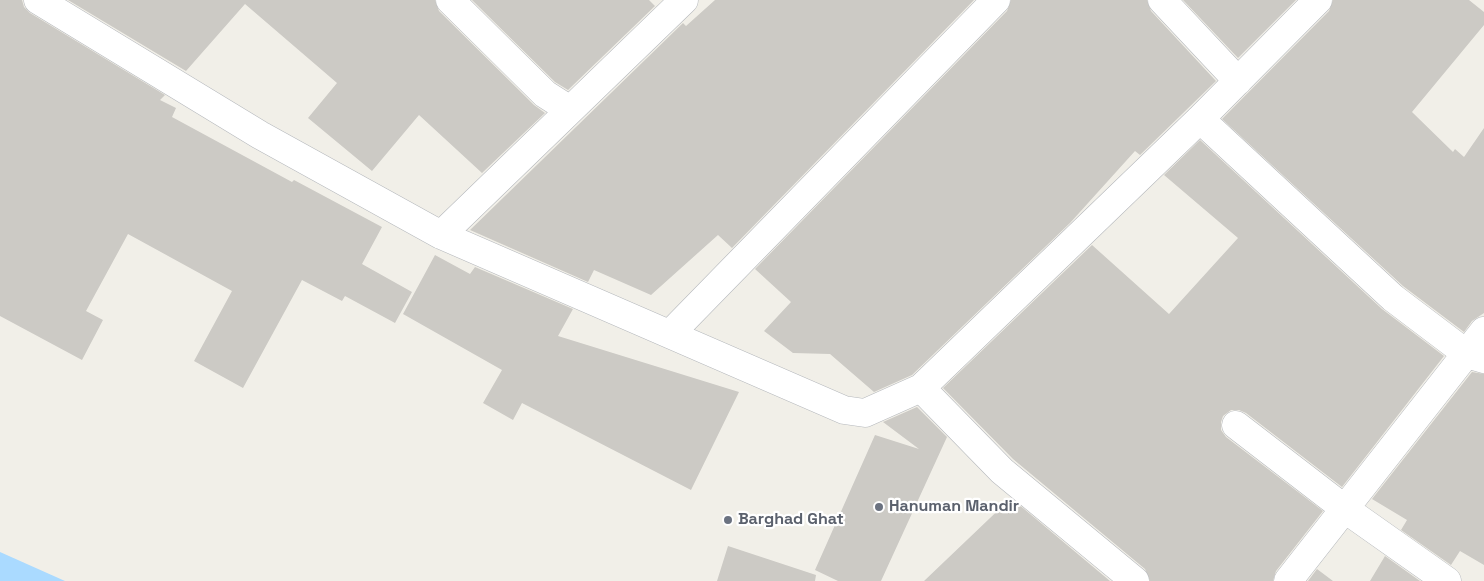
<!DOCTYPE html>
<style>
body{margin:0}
canvas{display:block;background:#f1efe8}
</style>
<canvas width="1484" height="581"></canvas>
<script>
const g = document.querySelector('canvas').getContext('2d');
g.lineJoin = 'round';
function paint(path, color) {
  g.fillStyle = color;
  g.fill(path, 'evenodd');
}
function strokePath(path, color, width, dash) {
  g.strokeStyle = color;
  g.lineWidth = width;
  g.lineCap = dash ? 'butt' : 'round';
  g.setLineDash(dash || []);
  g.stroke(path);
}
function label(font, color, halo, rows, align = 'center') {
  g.font = font + ' "Space Grotesk",sans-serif';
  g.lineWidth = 4.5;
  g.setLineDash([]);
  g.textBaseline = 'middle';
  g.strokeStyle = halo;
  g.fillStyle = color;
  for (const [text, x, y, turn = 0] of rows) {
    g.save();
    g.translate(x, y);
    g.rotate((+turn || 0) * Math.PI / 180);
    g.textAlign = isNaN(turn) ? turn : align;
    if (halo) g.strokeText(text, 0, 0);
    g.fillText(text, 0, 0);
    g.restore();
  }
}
paint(new Path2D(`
 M 0,552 L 65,581 L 0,581 Z`), '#aadaff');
paint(new Path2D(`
 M 0,0 L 22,0 L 24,7 L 30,13 L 165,95 L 160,100 L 176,108 L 172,117 L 292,182 L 294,180 L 382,227 L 362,264 L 412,292 L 395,323 L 345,296 L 342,301 L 302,280 L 243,388 L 194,361 L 232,291 L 128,234 L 86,311 L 103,320 L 82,360 L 0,316 Z
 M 68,0 L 435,0 L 439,11 L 534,105 L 545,113 L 482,173 L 419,115 L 372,171 L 308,118 L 337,83 L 245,4 L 186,71 Z
 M 472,0 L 649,0 L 655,6 L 568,90 L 555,82 Z
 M 715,0 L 974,0 L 732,248 L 718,235 L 651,295 L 594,270 L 588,282 L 470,230 L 683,23 L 686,26 Z
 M 1011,0 L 1147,0 L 1151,11 L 1216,81 L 1140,155 L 1135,151 L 1070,223 L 912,375 L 874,392 L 830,354 L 793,353 L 764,331 L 791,302 L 755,269 L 1007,11 Z
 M 1183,0 L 1296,0 L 1238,58 Z
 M 1333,0 L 1469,0 L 1484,12 L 1484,25 L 1412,112 L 1453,152 L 1455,149 L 1464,157 L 1484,128 L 1484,313 L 1472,321 L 1464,332 L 1403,286 L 1222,119 L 1329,11 Z
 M 1200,140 L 1382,309 L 1444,356 L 1342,487 L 1246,413 L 1239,410 L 1231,410 L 1223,416 L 1221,422 L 1221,430 L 1226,437 L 1323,511 L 1276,571 L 1273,581 L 1150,581 L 1145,569 L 1013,459 L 943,388 L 1092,245 L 1169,314 L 1238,238 L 1164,175 Z
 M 435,255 L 470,274 L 475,267 L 573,309 L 558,336 L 739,392 L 691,490 L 522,403 L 513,420 L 483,403 L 502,370 L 403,314 Z
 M 1472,372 L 1484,374 L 1484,565 L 1460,551 L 1451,565 L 1401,530 L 1407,520 L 1372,499 Z
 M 917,407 L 947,437 L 881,581 L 838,581 L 815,570 L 875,435 L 919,449 L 883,422 Z
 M 1011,498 L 1110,581 L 924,581 Z
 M 728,546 L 816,575 L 815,581 L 717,581 Z
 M 1385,556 L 1420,581 L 1370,581 Z
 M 1317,569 L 1333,581 L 1308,581 Z`), '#cccac5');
const minor = new Path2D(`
 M 38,0 L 260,135 L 441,235 L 844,410 L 865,413 L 921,388 L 1200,119 L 1318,0
 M 450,0 L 545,94 L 570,110
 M 1162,0 L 1238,81
 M 1200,119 L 1393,298 L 1467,354 L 1484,359
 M 441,235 L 684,0
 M 670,334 L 996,0
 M 921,388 L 1002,471 L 1135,581
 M 1236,425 L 1345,509 L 1447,581
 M 1288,581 L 1484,331`);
strokePath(minor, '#b5b8bc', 29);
strokePath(minor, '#fff', 28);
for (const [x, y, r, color] of [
 [879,507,5,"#6b7280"],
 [728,520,5,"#6b7280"]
]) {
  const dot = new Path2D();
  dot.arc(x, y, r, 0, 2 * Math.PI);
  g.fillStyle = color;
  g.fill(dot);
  strokePath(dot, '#fff', 2);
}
label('bold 16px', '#5b616d', '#fff', [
 ["Hanuman Mandir",889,507],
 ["Barghad Ghat",738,520]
], 'left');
</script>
